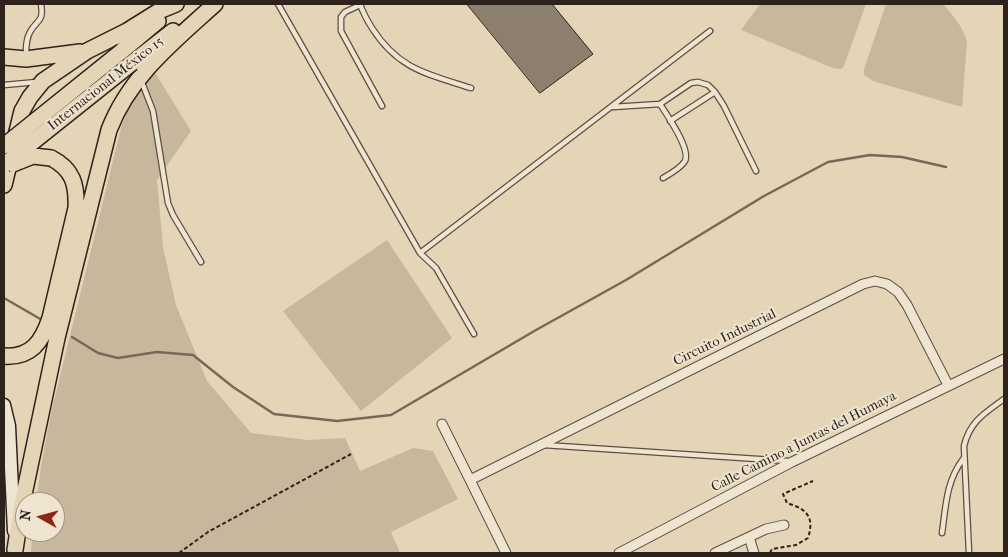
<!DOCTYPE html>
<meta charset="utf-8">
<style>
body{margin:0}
#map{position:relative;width:1008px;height:557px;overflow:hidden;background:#e5d5b7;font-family:"IM FELL French Canon",serif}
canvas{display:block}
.frame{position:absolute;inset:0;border:5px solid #2e221d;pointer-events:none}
.north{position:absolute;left:15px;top:492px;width:50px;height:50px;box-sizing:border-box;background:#eee4d0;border:1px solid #a19688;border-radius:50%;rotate:277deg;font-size:14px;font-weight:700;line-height:20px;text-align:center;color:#2e221d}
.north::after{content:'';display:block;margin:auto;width:18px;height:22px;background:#8f2418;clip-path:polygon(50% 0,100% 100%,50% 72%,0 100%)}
</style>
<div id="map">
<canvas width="1008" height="557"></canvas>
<div class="frame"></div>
<div class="north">N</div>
</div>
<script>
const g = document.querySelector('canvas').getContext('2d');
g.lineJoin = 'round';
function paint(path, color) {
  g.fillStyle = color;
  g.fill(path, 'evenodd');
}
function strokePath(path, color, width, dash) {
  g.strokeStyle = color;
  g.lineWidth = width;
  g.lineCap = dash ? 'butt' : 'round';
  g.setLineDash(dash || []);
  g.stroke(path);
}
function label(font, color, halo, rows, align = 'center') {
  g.font = font + ' "IM FELL French Canon",serif';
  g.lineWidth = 4;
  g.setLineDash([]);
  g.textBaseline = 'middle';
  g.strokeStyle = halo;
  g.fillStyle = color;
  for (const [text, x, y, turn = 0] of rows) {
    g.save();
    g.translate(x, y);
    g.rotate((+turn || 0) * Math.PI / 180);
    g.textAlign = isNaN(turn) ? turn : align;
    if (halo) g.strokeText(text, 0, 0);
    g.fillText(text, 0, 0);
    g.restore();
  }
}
paint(new Path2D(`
 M 760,4 L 866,4 L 844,66 L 841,69 L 833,68 L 741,30 Z
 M 886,4 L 943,4 C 953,15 963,27 967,42 L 962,107 L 873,81 L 864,75 L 864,69 Z
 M 154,71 L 191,131 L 157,180 L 163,247 L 176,305 L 207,381 L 251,433 L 308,440 L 345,438 L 360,471 L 413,448 L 433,451 L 458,499 L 391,532 L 400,553 L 31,553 L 32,532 L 55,532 L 55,502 L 36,502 L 42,461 L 51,413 L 122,124 L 136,89 Z
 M 387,240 L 452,338 L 361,411 L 283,311 Z`), '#c6b79d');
strokePath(new Path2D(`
 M 4,298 L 42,320
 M 72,337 L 98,353 L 118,358 L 157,352 L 193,355 L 233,387 L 274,414 L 337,421 L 391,415 L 536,330 L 626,280 L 764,196 L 828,162 L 870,155 L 902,157 L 946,167`), '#77695a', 2.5);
const building = new Path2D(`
 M 467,4 L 552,4 L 593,54 L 540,93 Z`);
paint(building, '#8d7f6d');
strokePath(building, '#2e221d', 1);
const lane = new Path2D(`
 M 278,4 L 420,253 L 710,31
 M 360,4 C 363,13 367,20 372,28 C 398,69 427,74 471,88
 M 360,5 L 345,12 L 341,17 L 341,31 L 382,106
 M 26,55 C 26,47 26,39 30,32 C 37,19 44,23 41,4
 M 141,80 L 153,111 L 168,203 L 173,215 L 201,262
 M 4,85 L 37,82
 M 660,104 C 667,115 691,149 685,161 C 681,168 670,174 663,178
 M 613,107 L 660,104 L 691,83 L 698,82 L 708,85 L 715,92 L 724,106 L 756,171
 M 670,121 L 715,92
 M 420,253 L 436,268 L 474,334
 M 544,445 L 788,461
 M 942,533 C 946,505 946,482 963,459
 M 969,553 L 964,446 C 970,421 985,413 1004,399`);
const street = new Path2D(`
 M 442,424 L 470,480 L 863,284 L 875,281 L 887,284 L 898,292 L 907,305 L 948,385
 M 470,480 L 506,553
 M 749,537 L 754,553
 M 619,553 L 792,462 L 1004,359
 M 715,553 L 766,529 L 784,525`);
const secondary = new Path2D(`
 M 4,405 L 9,426 L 14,531`);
const primary = new Path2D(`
 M 122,51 L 158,21
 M 4,57 L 26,59 L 80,52
 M 132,63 L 173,31
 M 4,185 L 22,111 L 30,97 L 43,81 L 87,51 L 127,31 L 159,11 L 176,4
 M 4,356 C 31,358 42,342 50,318 L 76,208 C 77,185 73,169 51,158
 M 15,550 L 22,504 L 57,338 L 109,130 C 129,77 174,41 215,4`);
strokePath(lane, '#5c4f44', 7);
strokePath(street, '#5c4f44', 11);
strokePath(secondary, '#2e221d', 15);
strokePath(primary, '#2e221d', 18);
strokePath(new Path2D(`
 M 179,553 L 208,532 L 351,454
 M 770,553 L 772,549 L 796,545 L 808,538 C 815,516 806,509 787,503 L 783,494 L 813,481`), '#2e221d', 2, [4, 2.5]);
strokePath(lane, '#eee4d0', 4.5);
strokePath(street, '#eee4d0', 9);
strokePath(secondary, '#eee4d0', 12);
strokePath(primary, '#e5d5b7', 15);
const primaryBridge = new Path2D(`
 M 4,146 L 122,51
 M 13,164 L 33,156 L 51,158
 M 4,165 L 132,63`);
strokePath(primaryBridge, '#2e221d', 18, []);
strokePath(primaryBridge, '#e5d5b7', 15);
label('14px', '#2e221d', '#eee4d0', [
 ["Internacional México 15",106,84,-38],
 ["Circuito Industrial",725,338,-26],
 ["Calle Camino a Juntas del Humaya",804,442,-27]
]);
</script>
